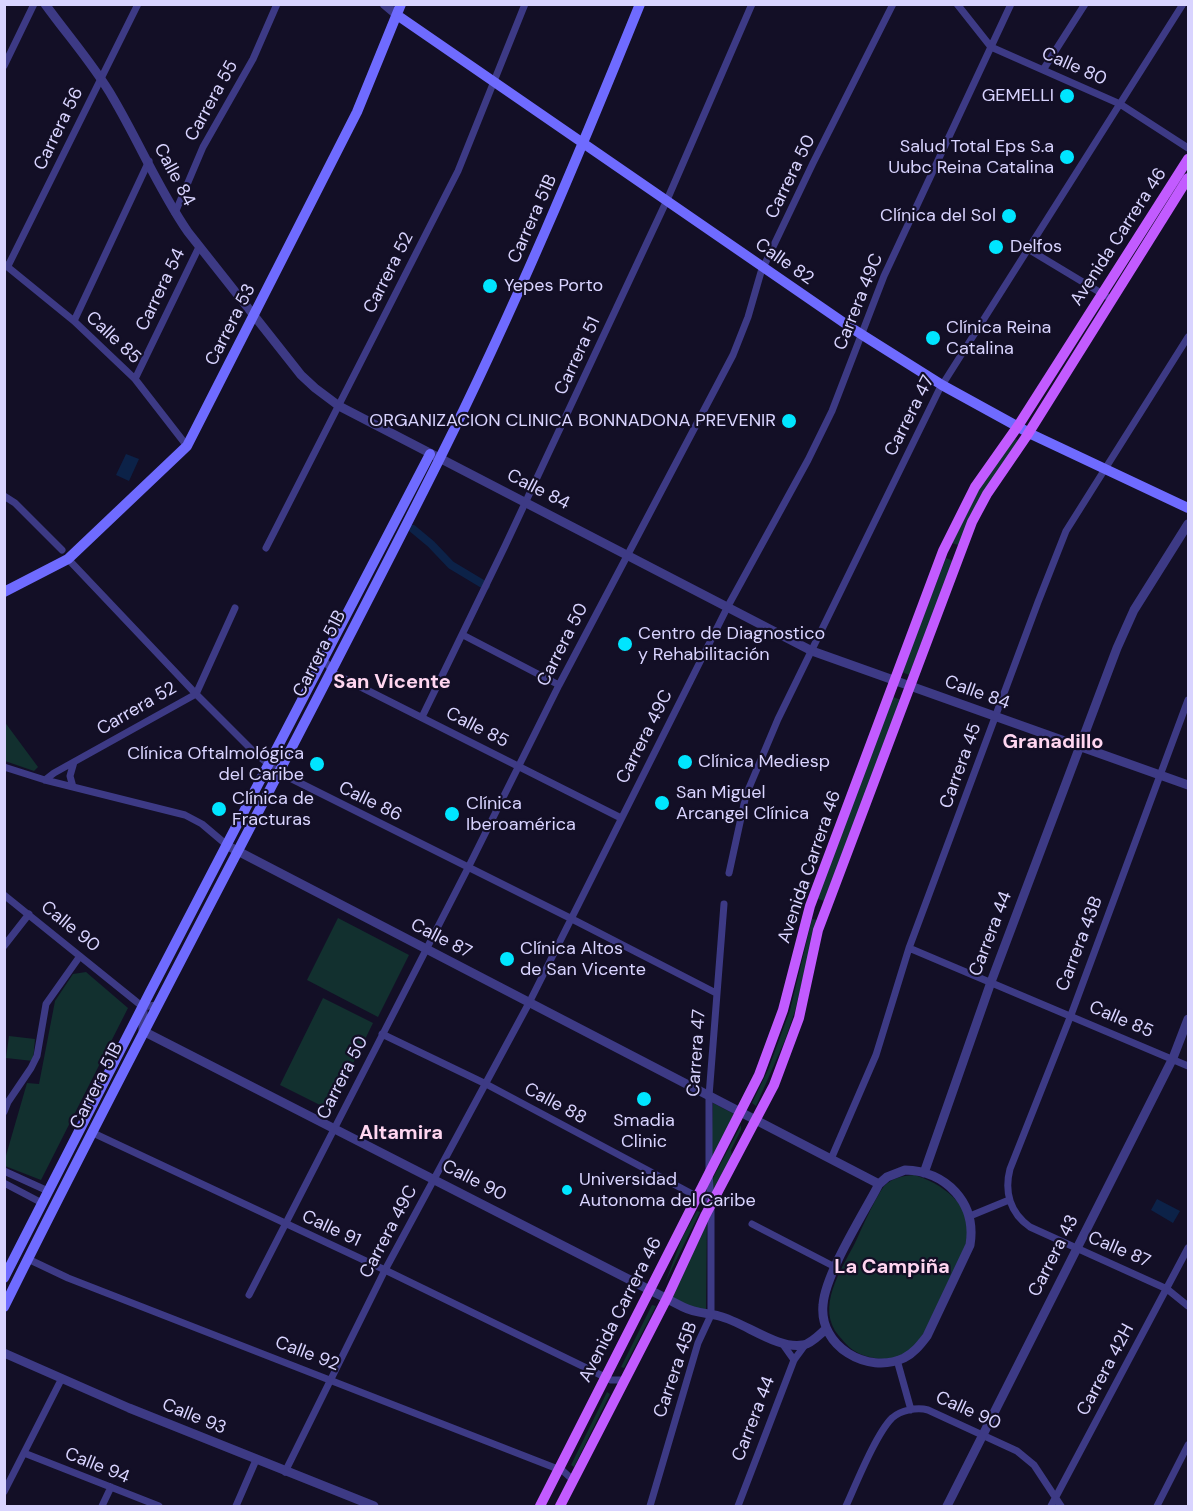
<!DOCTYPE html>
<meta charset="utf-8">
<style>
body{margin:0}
#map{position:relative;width:1193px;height:1511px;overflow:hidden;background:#130f26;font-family:"DM Sans",sans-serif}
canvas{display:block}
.frame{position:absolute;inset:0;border:6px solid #d9d4ff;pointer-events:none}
</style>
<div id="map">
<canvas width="1193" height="1511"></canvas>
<div class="frame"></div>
</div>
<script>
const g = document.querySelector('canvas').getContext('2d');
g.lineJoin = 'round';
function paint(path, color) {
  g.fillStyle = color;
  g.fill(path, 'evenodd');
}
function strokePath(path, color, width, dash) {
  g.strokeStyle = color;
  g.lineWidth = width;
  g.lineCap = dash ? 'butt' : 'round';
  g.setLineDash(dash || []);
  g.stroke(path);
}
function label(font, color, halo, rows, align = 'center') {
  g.font = font + ' "DM Sans",sans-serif';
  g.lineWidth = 4.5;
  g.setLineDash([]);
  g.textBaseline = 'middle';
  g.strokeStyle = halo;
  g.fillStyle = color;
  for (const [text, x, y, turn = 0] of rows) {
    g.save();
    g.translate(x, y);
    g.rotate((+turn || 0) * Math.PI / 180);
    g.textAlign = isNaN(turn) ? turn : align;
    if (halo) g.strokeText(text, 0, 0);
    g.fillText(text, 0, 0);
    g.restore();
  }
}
paint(new Path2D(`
 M 1014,438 L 1019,441 L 958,545 L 952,543 L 973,498 Z
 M 946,558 L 953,561 L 909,675 L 902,672 Z
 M 893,697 L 901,700 L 824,901 L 816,898 Z
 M 4,721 L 38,767 L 34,771 L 5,761 Z
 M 338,918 L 409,955 L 378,1017 L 307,980 Z
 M 812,919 L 817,920 L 795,1011 L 785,1040 L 756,1106 L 752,1103 L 768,1070 L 790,1010 Z
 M 86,972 L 128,1008 L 41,1180 L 5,1166 L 5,1159 L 27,1083 L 39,1084 L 55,1001 L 73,974 Z
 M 323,998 L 373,1023 L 330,1110 L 280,1085 Z
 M 9,1036 L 35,1039 L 33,1061 L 6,1058 Z
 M 713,1103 L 734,1114 L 710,1164 L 711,1156 Z
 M 741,1125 L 741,1130 L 731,1150 L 732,1157 L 711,1196 L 705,1193 Z
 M 914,1175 C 940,1182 975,1206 968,1239 C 964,1254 950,1278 943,1293 C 934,1313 924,1342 904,1354 C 890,1362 873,1359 860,1354 C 851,1350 845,1343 839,1336 C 815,1308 841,1270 855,1243 C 864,1224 872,1204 884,1186 C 893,1178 901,1176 914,1175 Z
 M 697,1211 L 700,1212 L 665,1283 L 682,1238 Z
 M 707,1216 L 706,1310 L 690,1307 L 669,1297 Z
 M 652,1305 L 656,1306 L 624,1368 L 621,1367 Z
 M 607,1392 L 610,1394 L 574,1467 L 571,1465 Z`), '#12302f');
paint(new Path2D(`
 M 126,454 L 139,459 L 129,481 L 116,475 Z
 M 1157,1199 L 1180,1211 L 1173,1223 L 1151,1210 Z`), '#0c2248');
strokePath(new Path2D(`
 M 413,529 L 431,544 L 451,565 L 486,586`), '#0c2248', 8);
strokePath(new Path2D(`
 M 957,4 L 991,47 L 1120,104 L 1188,148
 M 4,66 L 34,4
 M 1043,70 L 1085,4
 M 175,213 L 203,147 L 253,59 L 277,4
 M 1028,249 L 1106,296
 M 4,264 L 74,321 L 135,379 L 187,446
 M 8,266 L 138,4
 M 74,321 L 149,161
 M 135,379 L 199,247
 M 4,496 L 15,503 L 62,550
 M 266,548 L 458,171 L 525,4
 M 68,559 L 196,694 L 255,753 L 278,772 L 572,919 L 716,993
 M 463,635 L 559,685
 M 324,660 L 335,674 L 621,818
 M 1188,700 L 1071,1015 L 1010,1169 C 1004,1192 1010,1213 1030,1227 L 1167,1289 L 1188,1306
 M 422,717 L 505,546 L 667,200 L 752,4
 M 4,767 L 45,780 L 185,815 L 202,824 L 228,846
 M 45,780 L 54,773 L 196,694 L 235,608
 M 73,787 L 70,776 L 74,762
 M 729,873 L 746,795 L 778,719 L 939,390 L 1183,4
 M 4,895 L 143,1007 L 156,1005
 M 4,946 L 29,914
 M 909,948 L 1188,1066
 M 382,1034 L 486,1084 L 711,1204
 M 4,1112 L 8,1102 L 31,1068 L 37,1056 L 46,1004 L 80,956
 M 91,1132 L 385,1270 L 611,1380 L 623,1380
 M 831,1159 L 876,1055 L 909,948 L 1038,602 L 1066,531 L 1188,337
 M 4,1171 L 48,1191
 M 4,1183 L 42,1203
 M 970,1216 L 1009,1200
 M 752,1224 L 835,1267
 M 28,1259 L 68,1278 L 563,1471 L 573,1480
 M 249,1295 L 468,868 L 559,685 L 733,355 L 748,317 L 761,272 L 813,163 L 893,4
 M 782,1343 L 794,1360
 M 897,1360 L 911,1410
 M 24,1453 L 159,1506
 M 285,1472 L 385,1270 L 529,1003 L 728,606 L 808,460 L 832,411 L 884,276 L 1011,4
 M 4,1492 L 62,1378
 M 102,1506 L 111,1487
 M 236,1506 L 256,1460
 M 650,1506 L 698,1343 L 711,1315 L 711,1204 L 709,1173 L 709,1096 L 724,904
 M 738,1506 L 794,1360 L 805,1345
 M 846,1506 C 856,1484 876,1434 892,1418 C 901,1410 917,1407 928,1410 L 1017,1451 L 1034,1465 L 1061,1506
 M 1051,1506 L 1188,1248
 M 1157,1506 L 1188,1445`), '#3d3a85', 7);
strokePath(new Path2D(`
 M 45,4 C 68,36 94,65 113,98 C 139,142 159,190 188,232 L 301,375 L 315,388 L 339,406 L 812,651 L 1188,785
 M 384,4 L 397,15
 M 228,846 L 879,1184
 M 143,1007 L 143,1031 L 683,1307 C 695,1313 707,1313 719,1316 C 744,1322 778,1350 803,1345 C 811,1344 820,1334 826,1329
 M 905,1170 C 946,1171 977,1203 970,1245 L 927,1336 C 920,1345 914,1353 904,1358 C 867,1375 819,1346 823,1305 C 825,1274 864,1213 879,1184 L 887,1177 Z
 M 924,1173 L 991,982 L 1117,648 L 1134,610 L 1188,524
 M 4,1353 L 129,1408 L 374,1506
 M 947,1506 L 1173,1058 L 1188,1019`), '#3d3a85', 9);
strokePath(new Path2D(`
 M 397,15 L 853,329 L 942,385 L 1033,435 L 1188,508
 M 4,592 L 68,559 L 187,446 L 357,112 L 401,4
 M 4,1278 L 150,992 L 430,454
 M 4,1307 C 145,1022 298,742 440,458 C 514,310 578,157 640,4`), '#6f6bff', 10);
strokePath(new Path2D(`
 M 540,1506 L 759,1075 L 783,1010 L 810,906 L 943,551 L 975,487 L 1018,426 L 1188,159
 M 560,1506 L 667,1298 L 705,1216 L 774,1085 L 799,1018 L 818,930 L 972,522 L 987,494 L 1026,437 L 1188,178`), '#c25bff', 10);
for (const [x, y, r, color] of [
 [1067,96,8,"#00e5ff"],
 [1067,157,8,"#00e5ff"],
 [1009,216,8,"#00e5ff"],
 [996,247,8,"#00e5ff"],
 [490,286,8,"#00e5ff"],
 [933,338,8,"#00e5ff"],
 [789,421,8,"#00e5ff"],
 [625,644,8,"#00e5ff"],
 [685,762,8,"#00e5ff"],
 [317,764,8,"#00e5ff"],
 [662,803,8,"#00e5ff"],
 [219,809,8,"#00e5ff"],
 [452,814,8,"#00e5ff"],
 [507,959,8,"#00e5ff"],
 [644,1099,8,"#00e5ff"],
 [567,1190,6,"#00e5ff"]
]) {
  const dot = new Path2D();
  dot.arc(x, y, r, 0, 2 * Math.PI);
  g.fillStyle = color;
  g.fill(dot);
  strokePath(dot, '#130f26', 2);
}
label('18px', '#d9d4ff', '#130f26', [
 ["Calle 80",1074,67,24],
 ["Carrera 55",212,101,-61],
 ["Carrera 56",59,129,-64],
 ["Calle 84",174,175,62],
 ["Carrera 50",791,177,-64],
 ["Carrera 51B",533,219,-66],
 ["Avenida Carrera 46",1119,237,-57],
 ["Calle 82",784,262,35],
 ["Carrera 52",389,273,-63],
 ["Carrera 54",161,290,-64],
 ["Carrera 49C",859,302,-68],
 ["Carrera 53",231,325,-63],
 ["Calle 85",113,338,43],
 ["Carrera 51",578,356,-65],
 ["Carrera 47",910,416,-63],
 ["Calle 84",538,490,27],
 ["Carrera 50",563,645,-63],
 ["Carrera 51B",320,654,-63],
 ["Calle 84",977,693,20],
 ["Carrera 52",137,709,-30],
 ["Calle 85",477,728,27],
 ["Carrera 49C",645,737,-63],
 ["Carrera 45",961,766,-70],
 ["Calle 86",370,802,26],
 ["Avenida Carrera 46",810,867,-71],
 ["Calle 90",70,927,39],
 ["Carrera 44",991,934,-69],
 ["Calle 87",441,939,27],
 ["Carrera 43B",1080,944,-69],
 ["Calle 85",1121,1020,23],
 ["Carrera 47",697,1053,-86],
 ["Carrera 50",343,1078,-63],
 ["Carrera 51B",97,1086,-63],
 ["Calle 88",555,1104,28],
 ["Calle 90",474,1181,27],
 ["Calle 91",331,1229,25],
 ["Carrera 49C",389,1232,-62],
 ["Calle 87",1119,1250,23],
 ["Carrera 43",1054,1256,-63],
 ["Avenida Carrera 46",621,1310,-63],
 ["Calle 92",307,1354,21],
 ["Carrera 45B",676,1370,-71],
 ["Carrera 42H",1106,1370,-62],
 ["Calle 90",968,1411,24],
 ["Calle 93",194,1417,22],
 ["Carrera 44",754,1419,-69],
 ["Calle 94",97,1466,22]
]);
label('18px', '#d9d4ff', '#130f26', [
 ["GEMELLI",1054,96,"right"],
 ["Salud Total Eps S.a",1054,147,"right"],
 ["Uubc Reina Catalina",1054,168,"right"],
 ["Clínica del Sol",996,216,"right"],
 ["Delfos",1010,247],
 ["Yepes Porto",504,286],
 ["Clínica Reina",946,328],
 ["Catalina",946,349],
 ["ORGANIZACION CLINICA BONNADONA PREVENIR",776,421,"right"],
 ["Centro de Diagnostico",638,634],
 ["y Rehabilitación",638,655],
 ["Clínica Oftalmológica",304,754,"right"],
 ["del Caribe",304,775,"right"],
 ["Clínica Mediesp",698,762],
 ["San Miguel",676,793],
 ["Arcangel Clínica",676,814],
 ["Clínica de",232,799],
 ["Fracturas",232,820],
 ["Clínica",466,804],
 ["Iberoamérica",466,825],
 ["Clínica Altos",520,949],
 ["de San Vicente",520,970],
 ["Smadia",644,1121,"center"],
 ["Clinic",644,1142,"center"],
 ["Universidad",579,1180],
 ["Autonoma del Caribe",579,1201]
], 'left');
label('bold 20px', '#ffd6f0', '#130f26', [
 ["San Vicente",392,683],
 ["Granadillo",1053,743],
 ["Altamira",401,1134],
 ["La Campiña",892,1268]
]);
</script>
